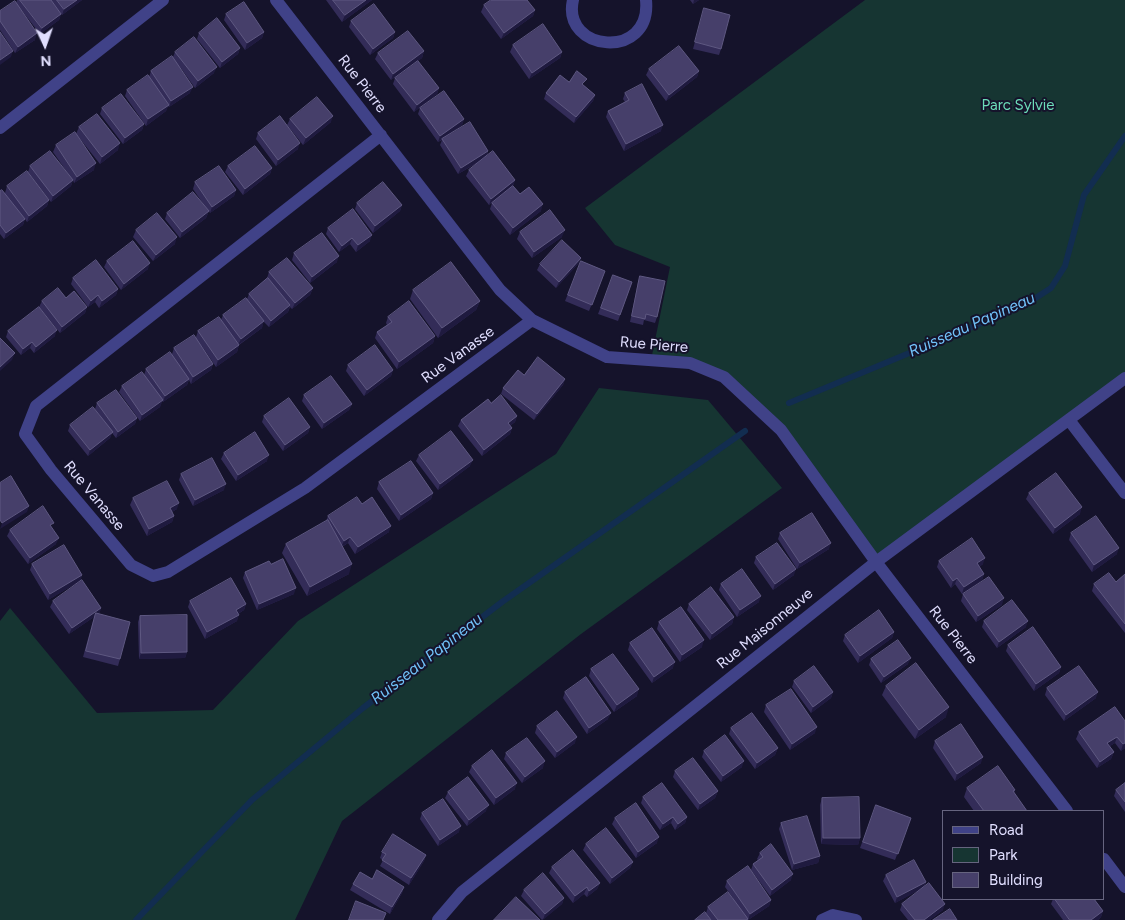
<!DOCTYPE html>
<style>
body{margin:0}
#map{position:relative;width:1125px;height:920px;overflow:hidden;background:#15132b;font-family:Figtree,sans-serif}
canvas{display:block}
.legend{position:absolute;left:942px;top:810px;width:162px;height:90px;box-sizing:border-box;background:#15132b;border:1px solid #66647f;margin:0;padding:6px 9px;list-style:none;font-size:15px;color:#e0defe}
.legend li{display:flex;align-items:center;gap:10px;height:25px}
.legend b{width:25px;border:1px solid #66647f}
.north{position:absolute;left:20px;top:20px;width:50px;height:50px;-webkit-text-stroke:4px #15132b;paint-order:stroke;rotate:177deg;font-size:14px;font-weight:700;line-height:20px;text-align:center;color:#e0defe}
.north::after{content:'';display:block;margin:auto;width:18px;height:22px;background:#e0defe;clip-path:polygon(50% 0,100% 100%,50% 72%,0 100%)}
</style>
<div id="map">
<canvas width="1125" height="920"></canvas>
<ul class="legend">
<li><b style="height:6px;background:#404288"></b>Road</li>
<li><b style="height:14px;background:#163532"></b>Park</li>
<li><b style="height:14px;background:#463f6a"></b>Building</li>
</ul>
<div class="north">N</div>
</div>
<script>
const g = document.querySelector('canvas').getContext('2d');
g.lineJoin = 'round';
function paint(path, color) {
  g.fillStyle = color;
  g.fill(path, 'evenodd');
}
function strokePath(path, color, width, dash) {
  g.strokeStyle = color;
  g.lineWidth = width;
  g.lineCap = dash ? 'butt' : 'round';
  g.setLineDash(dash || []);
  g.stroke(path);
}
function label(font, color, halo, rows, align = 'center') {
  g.font = font + ' Figtree,sans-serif';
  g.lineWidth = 4;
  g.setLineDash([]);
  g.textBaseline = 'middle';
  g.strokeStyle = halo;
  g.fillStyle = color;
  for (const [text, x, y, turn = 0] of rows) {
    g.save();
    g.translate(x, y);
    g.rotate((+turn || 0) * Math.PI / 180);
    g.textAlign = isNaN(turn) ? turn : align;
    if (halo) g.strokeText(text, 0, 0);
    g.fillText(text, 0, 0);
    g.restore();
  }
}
paint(new Path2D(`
 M 865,0 L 1125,0 L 1125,378 L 876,562 L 781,430 L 724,377 L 651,360 L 670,267 L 615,245 L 585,208 Z
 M 599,388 L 708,400 L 782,488 L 581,634 L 342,821 L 295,920 L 0,920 L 0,621 L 10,608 L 97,713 L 213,710 L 298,621 L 556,454 Z`), '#163532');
strokePath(new Path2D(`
 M 789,403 L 1025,305 L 1051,288 L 1065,266 L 1084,195 L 1125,136
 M 136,920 L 252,800 L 363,708 L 502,602 L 745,431`), '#122d50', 6);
strokePath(new Path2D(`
 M 276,0 L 500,290 L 532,320 L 607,357 L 690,363 L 724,377 L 781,430 L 876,562 L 1067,811
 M 573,0 C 561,52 652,61 646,0
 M 0,128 L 163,0
 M 381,135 L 36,406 L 25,434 L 51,470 L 131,565 L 153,576 L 168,572 L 305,488 L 532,320
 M 1069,420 L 1125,493
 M 1104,859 L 1125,887
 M 438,920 L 462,892 L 876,562 L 1125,378
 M 822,920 L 833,915 L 856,920`), '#404288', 12);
paint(new Path2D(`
 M 17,0 L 82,0 L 62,15 L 61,14 L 59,20 L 40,34 L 19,7 L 35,40 L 15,53 L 0,30 L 0,11 L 16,3 Z
 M 326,0 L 372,0 L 342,22 Z
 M 690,0 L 699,0 L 693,4 Z
 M 484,5 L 535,10 L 533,16 L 501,39 L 481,12 Z
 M 704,8 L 721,49 L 719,55 L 693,49 Z
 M 226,14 L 264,32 L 262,38 L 245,50 L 224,20 Z
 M 351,21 L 395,32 L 393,38 L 370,55 L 349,27 Z
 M 199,33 L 240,48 L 238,54 L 220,68 L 197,39 Z
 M 513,45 L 562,52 L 560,58 L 529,79 L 510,52 Z
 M 424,51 L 422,58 L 391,80 L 375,59 L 378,53 Z
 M 175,52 L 214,73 L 195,88 L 180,67 L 190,93 L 169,107 L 168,106 L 166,111 L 146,126 L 125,96 L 127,90 L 149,77 L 151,71 L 173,57 Z
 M 649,69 L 699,71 L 697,77 L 666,101 L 646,75 Z
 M 395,78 L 439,88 L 437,94 L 414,112 L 393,84 Z
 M 569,82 L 584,86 L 595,95 L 593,101 L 574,123 L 544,99 L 546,93 Z
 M 625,93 L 661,131 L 624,151 L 606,117 L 608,111 L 625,102 L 623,99 Z
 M 102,108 L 144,124 L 142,130 L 123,144 L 100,114 Z
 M 420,108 L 464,119 L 462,125 L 446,137 L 488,151 L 487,156 L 515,180 L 513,186 L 520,194 L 541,211 L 510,235 L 490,209 L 492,203 L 504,194 L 489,205 L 466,176 L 469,170 L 479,162 L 458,174 L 440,145 L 442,140 L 438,142 L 418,114 Z
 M 290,119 L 331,122 L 303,145 L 287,125 Z
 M 79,127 L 118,150 L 100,164 L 76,134 Z
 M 258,133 L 298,149 L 276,166 L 256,139 Z
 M 56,145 L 94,170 L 74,183 L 73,180 L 71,186 L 51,202 L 28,172 L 30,166 L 71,178 L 53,152 Z
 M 228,166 L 272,168 L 270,174 L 243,195 L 225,172 Z
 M 195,182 L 236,190 L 234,196 L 210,213 L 209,211 L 206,218 L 180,238 L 165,219 L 167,213 L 208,211 L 193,189 Z
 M 7,186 L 49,200 L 47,206 L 27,222 L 25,219 L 23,225 L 4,239 L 0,234 L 0,191 L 5,193 Z
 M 357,203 L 402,205 L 400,211 L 373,233 L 355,209 Z
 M 328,228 L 370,241 L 356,252 L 350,244 L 339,252 L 326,234 Z
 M 136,230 L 175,244 L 153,261 L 133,237 Z
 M 520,232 L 562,237 L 532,258 L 517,239 Z
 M 294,253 L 337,262 L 310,283 L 292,260 Z
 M 581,258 L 578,264 L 556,288 L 537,270 L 540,264 Z
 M 107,261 L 148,269 L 121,290 L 104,267 Z
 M 581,261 L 605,271 L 589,311 L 565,301 Z
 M 269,272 L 313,288 L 310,295 L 292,309 L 290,307 L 288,312 L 269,327 L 263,321 L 262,328 L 239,345 L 237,352 L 216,367 L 201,345 L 213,364 L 211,370 L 191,384 L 189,380 L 187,385 L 163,402 L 162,401 L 160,407 L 140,421 L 119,392 L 122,386 L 144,375 L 146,369 L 172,354 L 174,348 L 196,337 L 198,331 L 221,320 L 223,315 L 247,299 L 249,294 L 267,278 Z
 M 613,275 L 632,282 L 618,321 L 598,314 Z
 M 640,276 L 657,317 L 655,323 L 644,320 L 643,325 L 630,322 L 638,282 Z
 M 73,278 L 118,289 L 116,295 L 99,308 L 95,302 L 88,307 L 71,284 Z
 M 413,290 L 480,301 L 476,310 L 438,338 L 410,299 Z
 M 66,298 L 87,307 L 85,313 L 60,333 L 40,308 L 55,336 L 34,353 L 30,348 L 21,355 L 6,337 L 8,331 L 39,307 L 42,301 Z
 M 388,317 L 435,336 L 433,343 L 397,369 L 375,338 L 377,332 L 387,325 L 386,323 Z
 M 348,365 L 393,370 L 391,376 L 364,396 L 346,371 Z
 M 524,375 L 565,379 L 563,385 L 534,420 L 501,394 L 503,388 Z
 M 304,395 L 352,404 L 349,410 L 322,429 L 302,401 Z
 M 97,403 L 137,418 L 135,424 L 116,438 L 112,433 L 110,438 L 88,456 L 68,431 L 70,425 L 101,417 L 95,409 Z
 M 491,403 L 517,416 L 515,422 L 510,426 L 512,428 L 510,434 L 482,456 L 458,426 L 461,420 Z
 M 264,416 L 310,427 L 308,433 L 283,451 L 262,422 Z
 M 224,453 L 267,461 L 236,481 L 221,459 Z
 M 419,455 L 470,466 L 438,490 L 416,461 Z
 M 181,474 L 224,490 L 193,506 L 179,480 Z
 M 379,482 L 433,493 L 431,499 L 399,521 L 377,489 Z
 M 1029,493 L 1080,514 L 1053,534 L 1026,499 Z
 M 133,498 L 177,509 L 172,512 L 174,516 L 172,522 L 147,536 L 130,505 Z
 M 362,504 L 389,532 L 355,554 L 348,543 L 342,547 L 349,574 L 307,596 L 282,553 L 286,544 L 326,521 L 328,516 Z
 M 10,530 L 56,544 L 28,564 L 7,536 Z
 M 780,533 L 829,549 L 797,569 L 778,539 Z
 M 1071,533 L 1117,554 L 1092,572 L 1069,540 Z
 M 756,557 L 794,575 L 773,590 L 754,563 Z
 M 939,561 L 983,564 L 979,567 L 984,574 L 982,580 L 962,594 L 955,584 L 951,588 L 937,567 Z
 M 32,564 L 82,575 L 80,581 L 48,600 L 30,570 Z
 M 271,564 L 294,594 L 257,610 L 243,578 L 245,572 Z
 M 1125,574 L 1125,633 L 1092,591 L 1094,584 L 1116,582 Z
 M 721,584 L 759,602 L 737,617 L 719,590 Z
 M 963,594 L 1002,605 L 976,622 L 961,601 Z
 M 53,601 L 101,608 L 99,614 L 120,659 L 118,666 L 83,657 L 94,617 L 69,634 L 50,607 Z
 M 190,601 L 246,604 L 244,610 L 238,614 L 237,621 L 205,639 L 188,607 Z
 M 689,604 L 734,617 L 732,624 L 710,640 L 687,610 Z
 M 140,616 L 187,652 L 185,658 L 139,659 L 138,622 Z
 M 984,621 L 1026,627 L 997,648 L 982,627 Z
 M 659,622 L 702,647 L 680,662 L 657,629 Z
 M 894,632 L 892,638 L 858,663 L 843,641 L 845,635 Z
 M 630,643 L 673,668 L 652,683 L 628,650 Z
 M 1008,645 L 1061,667 L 1059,673 L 1034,691 L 1006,651 Z
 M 871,659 L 908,664 L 881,683 L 869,665 Z
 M 591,669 L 637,696 L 614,712 L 589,676 Z
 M 794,681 L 833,692 L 831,698 L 811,713 L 792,687 Z
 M 886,686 L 946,717 L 915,739 L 882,695 Z
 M 1047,688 L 1096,698 L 1064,721 L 1045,695 Z
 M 565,692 L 608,719 L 587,734 L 563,698 Z
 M 766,705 L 815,733 L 790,750 L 764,712 Z
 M 1115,707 L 1125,748 L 1121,751 L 1115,743 L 1110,746 L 1114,752 L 1111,759 L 1097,768 L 1076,739 L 1079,732 Z
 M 537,726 L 575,743 L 555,758 L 535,733 Z
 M 731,728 L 778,748 L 775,755 L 755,769 L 729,734 Z
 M 935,741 L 981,763 L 955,781 L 933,748 Z
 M 704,751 L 742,767 L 721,782 L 702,757 Z
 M 506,753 L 543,768 L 522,783 L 504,759 Z
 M 472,766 L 515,789 L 494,805 L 469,772 Z
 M 675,771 L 718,791 L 715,798 L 698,810 L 673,777 Z
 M 1125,783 L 1125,812 L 1114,796 L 1116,790 Z
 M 967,788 L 1015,790 L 1014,793 L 1027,811 L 974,811 L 964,797 Z
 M 448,792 L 486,811 L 467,826 L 445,798 Z
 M 643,797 L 687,817 L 685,823 L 675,830 L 671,823 L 660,830 L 641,803 Z
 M 822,798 L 860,838 L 858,845 L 821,844 L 820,805 Z
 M 876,805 L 911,818 L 895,860 L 860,848 Z
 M 422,813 L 459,832 L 438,846 L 420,819 Z
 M 615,818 L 657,843 L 636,858 L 612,824 Z
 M 781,823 L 820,856 L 818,863 L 792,870 L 779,829 Z
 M 586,844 L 633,862 L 630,868 L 610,884 L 583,850 Z
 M 382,852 L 426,855 L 424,861 L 409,885 L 380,866 L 383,860 L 380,858 Z
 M 760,853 L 791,880 L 770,896 L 751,870 L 753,864 L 758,860 L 757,859 Z
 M 552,867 L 600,883 L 597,889 L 587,897 L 584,894 L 573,903 L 549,873 Z
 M 886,875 L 926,882 L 924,887 L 943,910 L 930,920 L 908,920 L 900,910 L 902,904 L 921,889 L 895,903 L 883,881 Z
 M 372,879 L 404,887 L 402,893 L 390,914 L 350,890 L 353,884 Z
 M 727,881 L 771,900 L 769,906 L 748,920 L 711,920 L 706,913 L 708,907 L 733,898 L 725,887 Z
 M 524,890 L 564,898 L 562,904 L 542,920 L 521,896 Z
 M 1053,899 L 1094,899 L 1103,911 L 1101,917 L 1098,920 L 1063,920 L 1051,904 Z`), '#332c58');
paint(new Path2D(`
 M 77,0 L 82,0 L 62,15 L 64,9 Z
 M 366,0 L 372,0 L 342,22 L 345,15 Z
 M 694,0 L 699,0 L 693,4 Z
 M 535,10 L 533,16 L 501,39 L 504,33 Z
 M 61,14 L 59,20 L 40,34 L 42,28 Z
 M 264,32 L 262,38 L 245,50 L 247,43 Z
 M 395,32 L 393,38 L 370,55 L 373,49 Z
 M 37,33 L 35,40 L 15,53 L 18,47 Z
 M 240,48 L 238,54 L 220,68 L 222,62 Z
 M 13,51 L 11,57 L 0,65 L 0,60 Z
 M 424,51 L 422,58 L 391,80 L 393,74 Z
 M 562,52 L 560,58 L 529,79 L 532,73 Z
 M 217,67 L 214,73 L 195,88 L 198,81 Z
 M 699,71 L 697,77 L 666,101 L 669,95 Z
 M 193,87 L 190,93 L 169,107 L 171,101 Z
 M 439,88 L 437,94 L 414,112 L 417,105 Z
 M 595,95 L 593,101 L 574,123 L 576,117 Z
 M 169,105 L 166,111 L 146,126 L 148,119 Z
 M 333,116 L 331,122 L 303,145 L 306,138 Z
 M 464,119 L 462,125 L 438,142 L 440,136 Z
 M 144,124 L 142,130 L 123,144 L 125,138 Z
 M 663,125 L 661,131 L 624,151 L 626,144 Z
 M 120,143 L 118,150 L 100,164 L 102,157 Z
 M 300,143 L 298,149 L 276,166 L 278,160 Z
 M 488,151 L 486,157 L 458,174 L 461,168 Z
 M 96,163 L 94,170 L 74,183 L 77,177 Z
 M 272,168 L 270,174 L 243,195 L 245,189 Z
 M 73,180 L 71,186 L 51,202 L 53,196 Z
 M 515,180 L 513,186 L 489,205 L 491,199 Z
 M 236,190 L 234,196 L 210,213 L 212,207 Z
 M 49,200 L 47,206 L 27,222 L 29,216 Z
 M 543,204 L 541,211 L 510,235 L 513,228 Z
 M 402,205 L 400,211 L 373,233 L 375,226 Z
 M 209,211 L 206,218 L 180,238 L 182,232 Z
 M 25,219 L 23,225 L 4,239 L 6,233 Z
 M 565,230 L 562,237 L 532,258 L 534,252 Z
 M 372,235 L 370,241 L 356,252 L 358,245 Z
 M 177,237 L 175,244 L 153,261 L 156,255 Z
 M 352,238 L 350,244 L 339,252 L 342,246 Z
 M 339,256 L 337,262 L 310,283 L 312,277 Z
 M 581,258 L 578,264 L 556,288 L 559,282 Z
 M 150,263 L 148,269 L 121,290 L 124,284 Z
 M 313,288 L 310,295 L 292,309 L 295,303 Z
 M 118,289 L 116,295 L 99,308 L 102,301 Z
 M 98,295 L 95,302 L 88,307 L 91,301 Z
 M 480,301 L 476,310 L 438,338 L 442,328 Z
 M 290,305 L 288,312 L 269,327 L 271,321 Z
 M 87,307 L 85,313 L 60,333 L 62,327 Z
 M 264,321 L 262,328 L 238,345 L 241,339 Z
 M 57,330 L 55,336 L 34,353 L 36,347 Z
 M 435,336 L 433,343 L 397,369 L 399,362 Z
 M 32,342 L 30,348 L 21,355 L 23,349 Z
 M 239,345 L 237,352 L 216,367 L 218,360 Z
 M 15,353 L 12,360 L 0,371 L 0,367 Z
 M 213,364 L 211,370 L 191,384 L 193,377 Z
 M 393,370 L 391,376 L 364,396 L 367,390 Z
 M 189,379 L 187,385 L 163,402 L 165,396 Z
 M 565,379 L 563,385 L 534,420 L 537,414 Z
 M 163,400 L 160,407 L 140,421 L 142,415 Z
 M 352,404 L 349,410 L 322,429 L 324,423 Z
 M 517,416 L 515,422 L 506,429 L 508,423 Z
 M 137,418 L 135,424 L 116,438 L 118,432 Z
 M 310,427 L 308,433 L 283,451 L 285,445 Z
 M 512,428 L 510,434 L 482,456 L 484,450 Z
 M 113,432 L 110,438 L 88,456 L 90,450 Z
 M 269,455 L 267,461 L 236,481 L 238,475 Z
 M 473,460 L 470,466 L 438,490 L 440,484 Z
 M 226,484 L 224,490 L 193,506 L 195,500 Z
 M 433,493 L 431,499 L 399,521 L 401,515 Z
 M 179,503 L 177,509 L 168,514 L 170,508 Z
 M 29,506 L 27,512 L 0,529 L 2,523 Z
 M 1082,507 L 1080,514 L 1053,534 L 1055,528 Z
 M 174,516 L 172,522 L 147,536 L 149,529 Z
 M 391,526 L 389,532 L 355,554 L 358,547 Z
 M 350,537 L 348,543 L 341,547 L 344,541 Z
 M 59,538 L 56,544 L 28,564 L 30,558 Z
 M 831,543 L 829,549 L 797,569 L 800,563 Z
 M 1119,548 L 1117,554 L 1092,572 L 1094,565 Z
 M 985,558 L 983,564 L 975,570 L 977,563 Z
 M 352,564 L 349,574 L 307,596 L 310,587 Z
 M 796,569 L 794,575 L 773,590 L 775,584 Z
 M 984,574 L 982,580 L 962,594 L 964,587 Z
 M 82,575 L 80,581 L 48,600 L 50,594 Z
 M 957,578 L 955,584 L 951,588 L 953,581 Z
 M 296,588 L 294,594 L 257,610 L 259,604 Z
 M 761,596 L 759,602 L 737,617 L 740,610 Z
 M 1004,598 L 1002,605 L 976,622 L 978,616 Z
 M 246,604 L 244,610 L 234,616 L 236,610 Z
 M 101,608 L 99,614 L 96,613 L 94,617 L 69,634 L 72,628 Z
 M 239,615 L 237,621 L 205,639 L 207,632 Z
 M 734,617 L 732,624 L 710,640 L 712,634 Z
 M 1028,621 L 1026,627 L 997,648 L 999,642 Z
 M 894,632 L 892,638 L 858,663 L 860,656 Z
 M 704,640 L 702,647 L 680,662 L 682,655 Z
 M 187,652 L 185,658 L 139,659 L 141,653 Z
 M 911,658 L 908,664 L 881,683 L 884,677 Z
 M 675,662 L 673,668 L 652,683 L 654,677 Z
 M 1061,667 L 1059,673 L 1034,691 L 1036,684 Z
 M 639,689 L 637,696 L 614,712 L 617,705 Z
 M 833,692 L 831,698 L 811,713 L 813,707 Z
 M 1098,692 L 1096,698 L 1064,721 L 1066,715 Z
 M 949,707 L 946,717 L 915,739 L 919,730 Z
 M 611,713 L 608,719 L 587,734 L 589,728 Z
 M 817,727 L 815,733 L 790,750 L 792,744 Z
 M 577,737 L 575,743 L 555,758 L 557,752 Z
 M 1117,737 L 1115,743 L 1105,749 L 1107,743 Z
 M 1125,743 L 1125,748 L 1121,751 L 1123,744 Z
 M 778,748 L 775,755 L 755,769 L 757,763 Z
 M 1114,752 L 1111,759 L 1097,768 L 1100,762 Z
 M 983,757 L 981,763 L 955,781 L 957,774 Z
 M 545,761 L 543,768 L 522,783 L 525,777 Z
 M 744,761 L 742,767 L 721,782 L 723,776 Z
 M 517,783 L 515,789 L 494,805 L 496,798 Z
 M 718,791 L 715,798 L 698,810 L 700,804 Z
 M 489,805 L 486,811 L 467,826 L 469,820 Z
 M 673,817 L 671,823 L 660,830 L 663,824 Z
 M 687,817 L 685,823 L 675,830 L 678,824 Z
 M 461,826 L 459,832 L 438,846 L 440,840 Z
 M 659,837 L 657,843 L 636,858 L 638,852 Z
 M 823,838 L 860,838 L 858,845 L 821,844 Z
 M 426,855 L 424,861 L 409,885 L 411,878 Z
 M 820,856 L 818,863 L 792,870 L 794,864 Z
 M 633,862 L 630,868 L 610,884 L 612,878 Z
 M 793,874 L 791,880 L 770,896 L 772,890 Z
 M 926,882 L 923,888 L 895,903 L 897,897 Z
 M 600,883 L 597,889 L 587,897 L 589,891 Z
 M 404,887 L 402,893 L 390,914 L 392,907 Z
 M 587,887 L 584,894 L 573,903 L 575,896 Z
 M 564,898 L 562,904 L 543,920 L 545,914 Z
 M 771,900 L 769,906 L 748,920 L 750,914 Z
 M 945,904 L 943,910 L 930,920 L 924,920 Z
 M 1103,911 L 1101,917 L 1098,920 L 1091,920 Z`), '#1f1a3f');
const building = new Path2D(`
 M 20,0 L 51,0 L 61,14 L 42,28 Z
 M 57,0 L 77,0 L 64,9 Z
 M 333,0 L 366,0 L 345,15 Z
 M 491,0 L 527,0 L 535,10 L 504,33 L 484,5 Z
 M 15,1 L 37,33 L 18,47 L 0,21 L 0,11 Z
 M 244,2 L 264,32 L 247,43 L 226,14 Z
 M 374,4 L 395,32 L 373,49 L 351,21 Z
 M 704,8 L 730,15 L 721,49 L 695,42 Z
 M 217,18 L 240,48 L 222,62 L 199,33 Z
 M 543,24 L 562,52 L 532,73 L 513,45 Z
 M 408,31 L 424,51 L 393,74 L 378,53 Z
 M 0,32 L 13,51 L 0,60 Z
 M 194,37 L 217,67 L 198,81 L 175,52 Z
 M 679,46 L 699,71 L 669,95 L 649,69 Z
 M 172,56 L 193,87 L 171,101 L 151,71 Z
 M 418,61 L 439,88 L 417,105 L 395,78 Z
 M 577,71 L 587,79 L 582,84 L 595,95 L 576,117 L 546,93 L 560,75 L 569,82 Z
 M 148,75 L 169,105 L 148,119 L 127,90 Z
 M 642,84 L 663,125 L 626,144 L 608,111 L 629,100 L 625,93 Z
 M 444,91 L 464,119 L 440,136 L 420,108 Z
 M 121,94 L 144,124 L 125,138 L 102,108 Z
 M 317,97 L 333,116 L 306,138 L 290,119 Z
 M 97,114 L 120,143 L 102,157 L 79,127 Z
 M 280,116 L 300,143 L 278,160 L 258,133 Z
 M 470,122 L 488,151 L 461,168 L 442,139 Z
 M 75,132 L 96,163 L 77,177 L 56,145 Z
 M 255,146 L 272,168 L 245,189 L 228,166 Z
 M 50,151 L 73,180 L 53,196 L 30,166 Z
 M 493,151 L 515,180 L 491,199 L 469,170 Z
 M 219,166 L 236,190 L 212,207 L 195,182 Z
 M 27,171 L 49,200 L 29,216 L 7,186 Z
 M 383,182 L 402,205 L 375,226 L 357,203 Z
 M 513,186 L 520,194 L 529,187 L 543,204 L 513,228 L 492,203 Z
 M 2,190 L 25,219 L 6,233 L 0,225 L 0,191 Z
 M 193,192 L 209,211 L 182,232 L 167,213 Z
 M 353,209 L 372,235 L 358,245 L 352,238 L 342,246 L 328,228 Z
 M 550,210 L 565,230 L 534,252 L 520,232 Z
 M 157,213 L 177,237 L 156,255 L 136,230 Z
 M 322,233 L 339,256 L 312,277 L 294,253 Z
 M 562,240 L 581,258 L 559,282 L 540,264 Z
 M 133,241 L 150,263 L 124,284 L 107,261 Z
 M 287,258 L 313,288 L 295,303 L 269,272 Z
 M 96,260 L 118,289 L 102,301 L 98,295 L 91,301 L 73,278 Z
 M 581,261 L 605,271 L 592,305 L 568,295 Z
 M 451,262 L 480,301 L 442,328 L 413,290 Z
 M 613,275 L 632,282 L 620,315 L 601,308 Z
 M 640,276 L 665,281 L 657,317 L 646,314 L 645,319 L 632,316 Z
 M 268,278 L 290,305 L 271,321 L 249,294 Z
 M 58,288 L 66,298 L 74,291 L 87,307 L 62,327 L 42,301 Z
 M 246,298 L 264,321 L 241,339 L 223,315 Z
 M 409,301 L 435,336 L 399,362 L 377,332 L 392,322 L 388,317 Z
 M 39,307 L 57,330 L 36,347 L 32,342 L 23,349 L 8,331 Z
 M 219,317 L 239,345 L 218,360 L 198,331 Z
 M 194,335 L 213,364 L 193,377 L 174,348 Z
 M 0,338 L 15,353 L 0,367 Z
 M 375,345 L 393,370 L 367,390 L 348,365 Z
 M 170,352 L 189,379 L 165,396 L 146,369 Z
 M 538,357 L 565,379 L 537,414 L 503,388 L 518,370 L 524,375 Z
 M 142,372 L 163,400 L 142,415 L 122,386 Z
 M 331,376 L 352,404 L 324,423 L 304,395 Z
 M 116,390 L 137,418 L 118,432 L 97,403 Z
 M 501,395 L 517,416 L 508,423 L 512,428 L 484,450 L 461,420 L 488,399 L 491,403 Z
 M 289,398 L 310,427 L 285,445 L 264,416 Z
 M 93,407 L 113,432 L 90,450 L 70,425 Z
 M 451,431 L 473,460 L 440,484 L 419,455 Z
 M 255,432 L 269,455 L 238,475 L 224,453 Z
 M 212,458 L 226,484 L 195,500 L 181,474 Z
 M 411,461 L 433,493 L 401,515 L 379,482 Z
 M 1056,473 L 1082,507 L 1055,528 L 1029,493 Z
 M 11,476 L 29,506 L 2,523 L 0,520 L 0,483 Z
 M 167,481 L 179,503 L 170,508 L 174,516 L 149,529 L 133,498 Z
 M 357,497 L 362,504 L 372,497 L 391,526 L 358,547 L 350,537 L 344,541 L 328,516 Z
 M 43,506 L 54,523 L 50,525 L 59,538 L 30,558 L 10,530 Z
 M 812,513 L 831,543 L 800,563 L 780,533 Z
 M 1096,516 L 1119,548 L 1094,565 L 1071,533 Z
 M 328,520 L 352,564 L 310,587 L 286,544 Z
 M 972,538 L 985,558 L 977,563 L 984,574 L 964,587 L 957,578 L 953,581 L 939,561 Z
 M 777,543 L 796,569 L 775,584 L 756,557 Z
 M 64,545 L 82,575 L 50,594 L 32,564 Z
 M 283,559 L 296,588 L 259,604 L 245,572 L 269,561 L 271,564 Z
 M 742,569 L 761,596 L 740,610 L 721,584 Z
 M 1109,573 L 1116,582 L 1125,574 L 1125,624 L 1094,584 Z
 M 989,577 L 1004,598 L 978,616 L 963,594 Z
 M 231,578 L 246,604 L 236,610 L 239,615 L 207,632 L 190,601 Z
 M 82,580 L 101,608 L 72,628 L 53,601 Z
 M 711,587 L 734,617 L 712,634 L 689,604 Z
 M 1012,600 L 1028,621 L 999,642 L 984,621 Z
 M 681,607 L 704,640 L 682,655 L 659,622 Z
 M 879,610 L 894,632 L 860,656 L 845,635 Z
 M 96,613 L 130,622 L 120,659 L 86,651 Z
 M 187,615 L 187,652 L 141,653 L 140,616 Z
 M 1033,627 L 1061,667 L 1036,684 L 1008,645 Z
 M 652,628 L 675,662 L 654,677 L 630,643 Z
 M 898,640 L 911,658 L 884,677 L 871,659 Z
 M 613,654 L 639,689 L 617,705 L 591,669 Z
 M 916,663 L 949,707 L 919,730 L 886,686 Z
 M 814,666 L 833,692 L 813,707 L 794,681 Z
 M 1079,666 L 1098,692 L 1066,715 L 1047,688 Z
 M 586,677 L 611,713 L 589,728 L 565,692 Z
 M 791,689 L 817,727 L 792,744 L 766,705 Z
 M 1115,707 L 1125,721 L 1125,743 L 1123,744 L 1117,737 L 1107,743 L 1114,752 L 1100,762 L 1079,732 Z
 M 557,711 L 577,737 L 557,752 L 537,726 Z
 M 752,713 L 778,748 L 757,763 L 731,728 Z
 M 961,724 L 983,757 L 957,774 L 935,741 Z
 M 725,735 L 744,761 L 723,776 L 704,751 Z
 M 527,738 L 545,761 L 525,777 L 506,753 Z
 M 492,750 L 517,783 L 496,798 L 472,766 Z
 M 693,758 L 718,791 L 700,804 L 675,771 Z
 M 998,766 L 1015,790 L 1013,791 L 1027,811 L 984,811 L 967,788 Z
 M 468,777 L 489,805 L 469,820 L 448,792 Z
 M 662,783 L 687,817 L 678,824 L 673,817 L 663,824 L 643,797 Z
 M 1125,783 L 1125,802 L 1116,790 Z
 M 859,797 L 860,838 L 823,838 L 822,798 Z
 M 443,799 L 461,826 L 440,840 L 422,813 Z
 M 636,803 L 659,837 L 638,852 L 615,818 Z
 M 876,805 L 911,818 L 898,854 L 863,842 Z
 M 807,816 L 820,856 L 794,864 L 781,823 Z
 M 606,828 L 633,862 L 612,878 L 586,844 Z
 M 393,834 L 426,855 L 411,878 L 382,860 L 386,854 L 382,852 Z
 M 771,844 L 793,874 L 772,890 L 753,864 L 763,857 L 760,853 Z
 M 573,850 L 600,883 L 589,891 L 587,887 L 575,896 L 552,867 Z
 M 914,860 L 926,882 L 897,897 L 886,875 Z
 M 748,866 L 771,900 L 750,914 L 727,881 Z
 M 377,870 L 404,887 L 392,907 L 353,884 L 360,872 L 372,879 Z
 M 543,873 L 564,898 L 545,914 L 524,890 Z
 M 929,883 L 945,904 L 924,920 L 915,920 L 902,904 Z
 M 728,892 L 748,919 L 746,920 L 718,920 L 708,907 Z
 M 516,897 L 540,920 L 494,920 Z
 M 1055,899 L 1094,899 L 1103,911 L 1091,920 L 1070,920 Z
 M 356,901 L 386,913 L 383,920 L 349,920 Z
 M 950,909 L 957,920 L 933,920 Z
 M 705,912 L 711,920 L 695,920 Z`);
paint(building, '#463f6a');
strokePath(building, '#5e5881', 1);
label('15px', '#e0defe', '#15132b', [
 ["Rue Pierre",362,84,52],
 ["Rue Pierre",654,345,5],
 ["Rue Vanasse",458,355,-36],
 ["Rue Vanasse",94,496,50],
 ["Rue Maisonneuve",765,629,-39],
 ["Rue Pierre",953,635,52]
]);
label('15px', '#6cdcb9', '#15132b', [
 ["Parc Sylvie",1018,106]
]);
label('italic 16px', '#71c2f9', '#15132b', [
 ["Ruisseau Papineau",972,325,-24],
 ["Ruisseau Papineau",427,659,-38]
]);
</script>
